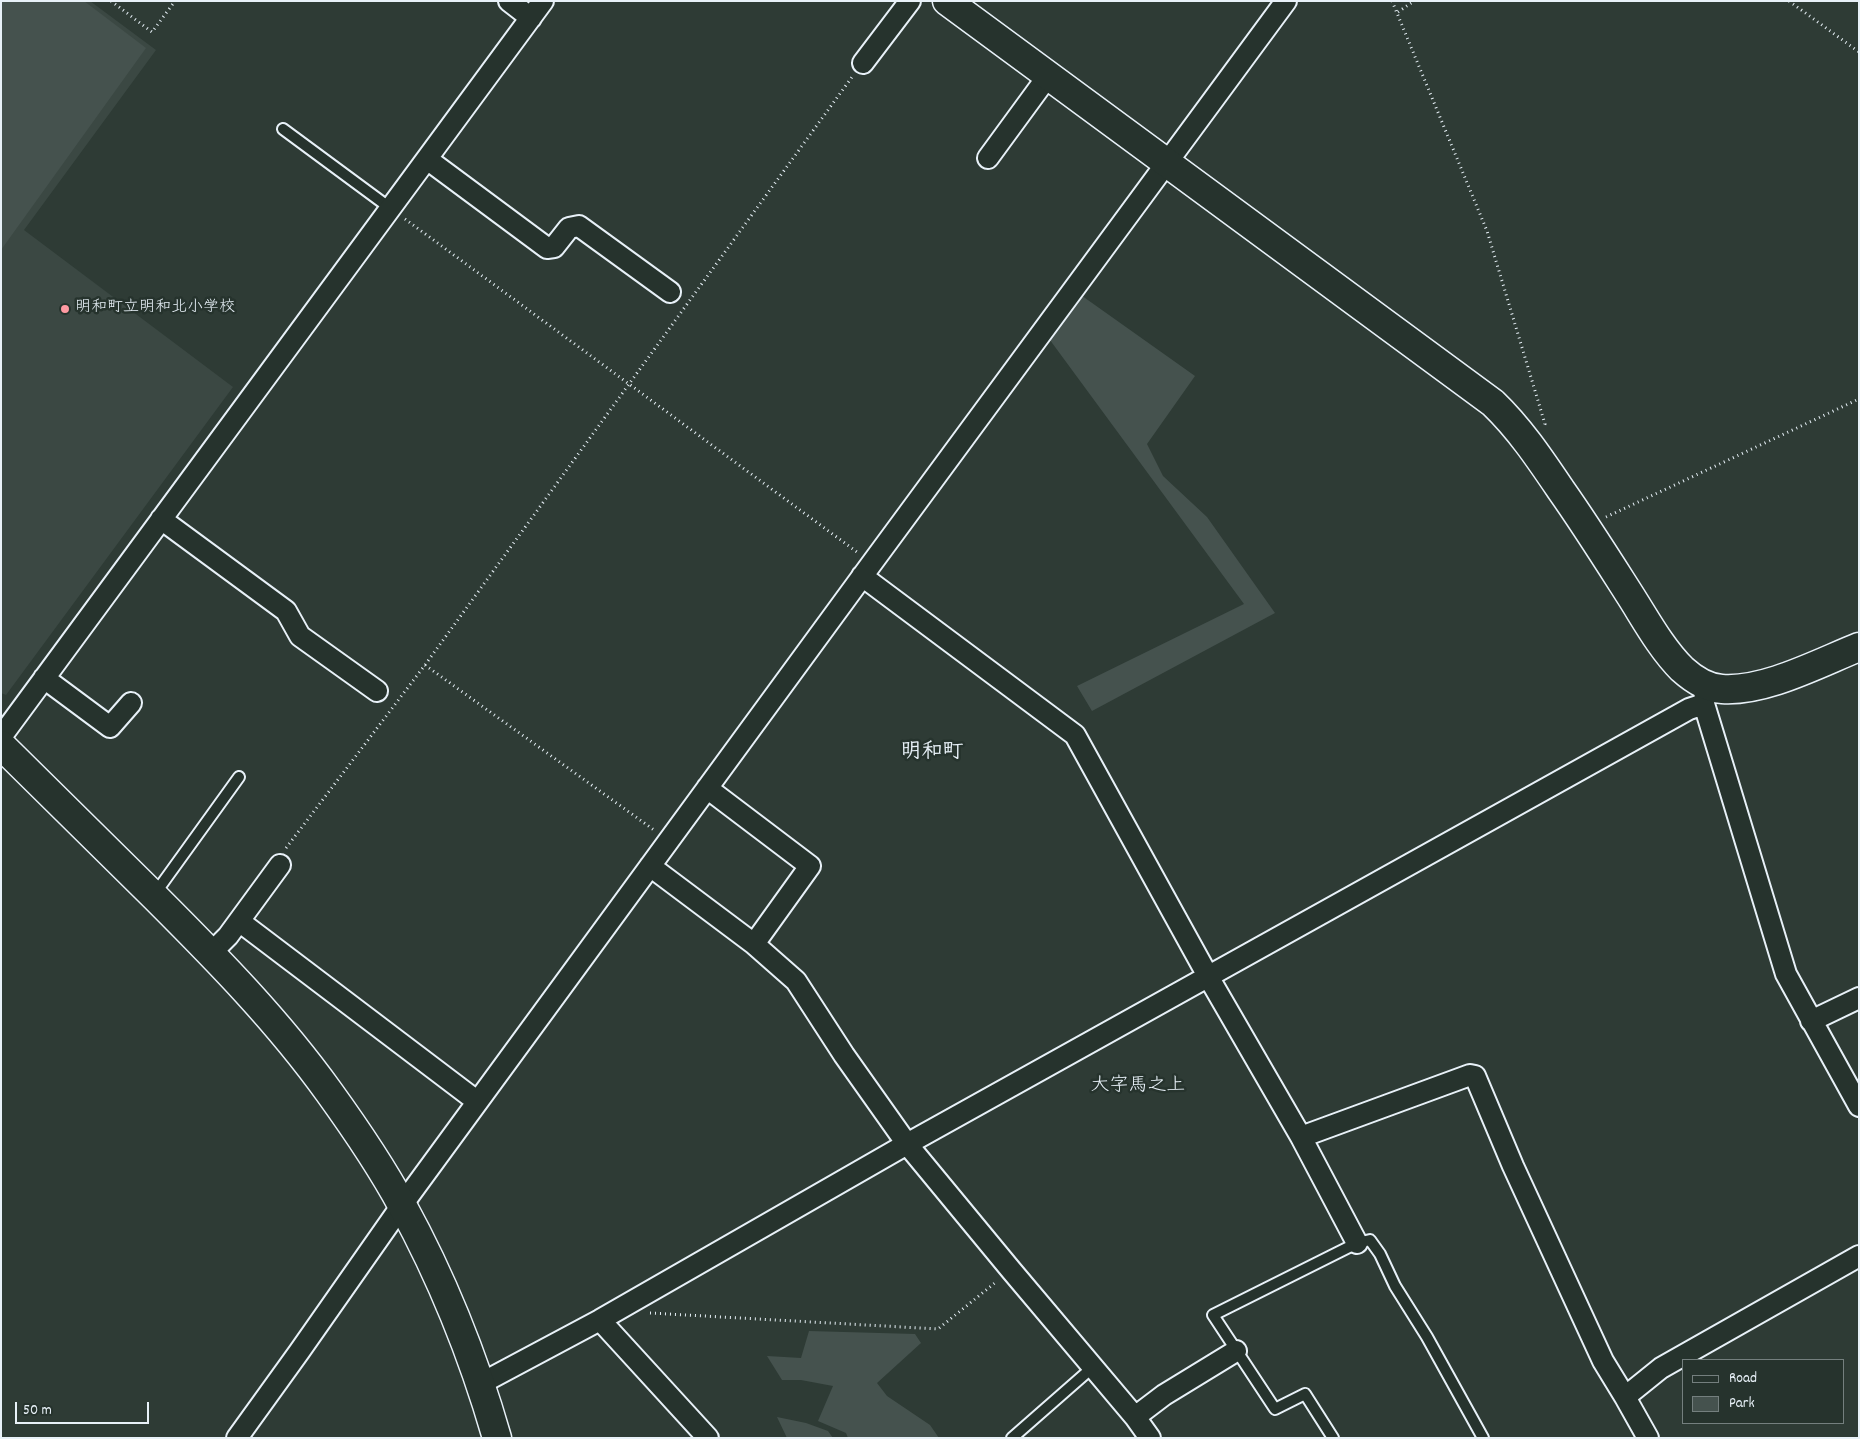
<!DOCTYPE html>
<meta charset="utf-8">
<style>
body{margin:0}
#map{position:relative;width:1860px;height:1439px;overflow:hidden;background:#2e3b35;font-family:Dekko,sans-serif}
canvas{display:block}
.frame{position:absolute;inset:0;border:2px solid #e8f1f8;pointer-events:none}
.legend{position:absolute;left:1682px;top:1359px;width:162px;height:65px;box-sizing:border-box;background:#26332d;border:1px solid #747f7e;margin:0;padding:6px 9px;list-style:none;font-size:15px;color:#e8f1f8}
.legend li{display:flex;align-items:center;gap:10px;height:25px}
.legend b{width:25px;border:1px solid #747f7e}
.scale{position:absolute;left:15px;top:1402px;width:134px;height:22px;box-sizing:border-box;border:2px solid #e8f1f8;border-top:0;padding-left:6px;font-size:15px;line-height:18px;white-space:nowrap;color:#e8f1f8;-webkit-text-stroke:4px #26332d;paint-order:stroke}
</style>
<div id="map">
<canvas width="1860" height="1439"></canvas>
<div class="frame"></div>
<ul class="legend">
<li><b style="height:6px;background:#26332d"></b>Road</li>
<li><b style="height:14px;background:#45524e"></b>Park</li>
</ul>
<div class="scale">50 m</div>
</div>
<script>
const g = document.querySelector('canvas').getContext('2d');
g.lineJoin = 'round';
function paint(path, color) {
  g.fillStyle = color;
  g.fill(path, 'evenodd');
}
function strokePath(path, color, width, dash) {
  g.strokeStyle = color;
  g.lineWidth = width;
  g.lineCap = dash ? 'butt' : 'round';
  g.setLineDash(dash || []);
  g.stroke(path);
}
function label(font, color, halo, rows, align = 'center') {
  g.font = font + ' Dekko,"Klee One",sans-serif';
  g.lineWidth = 5;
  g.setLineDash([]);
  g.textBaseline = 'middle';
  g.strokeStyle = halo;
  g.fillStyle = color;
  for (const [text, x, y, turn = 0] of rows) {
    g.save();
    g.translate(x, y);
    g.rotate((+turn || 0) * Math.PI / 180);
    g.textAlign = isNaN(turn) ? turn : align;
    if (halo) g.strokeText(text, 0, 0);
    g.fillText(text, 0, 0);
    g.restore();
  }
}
paint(new Path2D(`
 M 1,1 L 90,1 L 156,50 L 24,230 L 233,387 L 6,695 L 1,693 Z`), '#3b4843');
paint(new Path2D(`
 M 1,1 L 84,1 L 146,48 L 1,250 Z
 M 1078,293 L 1195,376 L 1147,444 L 1163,476 L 1207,517 L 1275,613 L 1092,711 L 1077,686 L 1244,604 L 1047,336 Z
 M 809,1331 L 915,1334 L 921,1343 L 877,1383 L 887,1396 L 930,1425 L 939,1438 L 848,1438 L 846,1433 L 818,1421 L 833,1386 L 801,1380 L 782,1380 L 767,1356 L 801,1358 Z
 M 777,1417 L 806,1423 L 828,1431 L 833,1438 L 787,1438 Z`), '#45524e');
const lane = new Path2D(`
 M 283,129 L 390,208
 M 154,895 L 239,777
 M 1012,1438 L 1093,1367
 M 1333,1438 L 1305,1394 L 1275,1409 L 1213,1315 L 1357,1243 L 1370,1240 L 1380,1254 L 1395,1286 L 1427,1337 L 1483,1438`);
const street = new Path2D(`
 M 509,1 L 531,18
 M 863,63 L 910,1
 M 988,158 L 1048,76
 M 427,159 L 547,248 L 554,247 L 569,228 L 579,226 L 670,292
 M 161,519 L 286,611 L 300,636 L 377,691
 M 862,576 L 1075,735 L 1209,978 L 1301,1137 L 1357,1243
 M 44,678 L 110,727 L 131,703
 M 1705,692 L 1704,704 L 1786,974 L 1859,1106
 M 1,737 L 543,1
 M 707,788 L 810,866 L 754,944
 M 650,866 L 754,944 L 796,981 L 844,1055 L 907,1144 L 1011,1270 L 1135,1417 L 1150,1438
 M 239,921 L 470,1096
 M 211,953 L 228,936 L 280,865
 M 1811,1021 L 1859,998
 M 1301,1137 L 1470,1075 L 1475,1076 L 1513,1166 L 1603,1361 L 1625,1397
 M 600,1320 L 708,1438
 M 480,1384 L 600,1320 L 907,1144 L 1689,709 L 1704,704
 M 1135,1417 L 1164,1395 L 1236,1351
 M 237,1438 L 299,1352 L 402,1205 L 872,563 L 1286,1
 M 1648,1438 L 1625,1397 L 1661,1368 L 1859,1256`);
const secondary = new Path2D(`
 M 947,1 L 1493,403 C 1520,429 1540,459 1561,490 C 1585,524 1607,559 1630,595 C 1646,620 1661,648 1682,669 C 1693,679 1707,688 1722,689 C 1765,692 1819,663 1859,647
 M 1,745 C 53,796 104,847 156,898 C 217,959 278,1021 329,1092 C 355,1128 381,1166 402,1205 C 442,1278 474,1358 497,1438`);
strokePath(lane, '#e8f1f8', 14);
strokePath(street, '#e8f1f8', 24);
strokePath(secondary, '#e8f1f8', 31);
strokePath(new Path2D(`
 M 111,1 L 152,32 L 175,1
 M 1392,1 L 1487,231 L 1545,424 L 1543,428
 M 1789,1 L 1859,52
 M 1398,12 L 1414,1
 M 405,219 L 857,552
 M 1606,517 L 1859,399
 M 425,665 L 654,830
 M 286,848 L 425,665 L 852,77
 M 650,1313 L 938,1329 L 996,1282`), '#e8f1f8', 3, [1, 4]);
strokePath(lane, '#26332d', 10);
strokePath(street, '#26332d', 20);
strokePath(secondary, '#26332d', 28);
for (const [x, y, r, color] of [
 [65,309,5,"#ff9aa2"]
]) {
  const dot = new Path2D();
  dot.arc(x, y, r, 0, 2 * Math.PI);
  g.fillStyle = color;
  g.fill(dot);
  strokePath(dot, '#26332d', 2);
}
label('16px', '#e8f1f8', '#26332d', [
 ["明和町立明和北小学校",75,309]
], 'left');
label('19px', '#e8f1f8', '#26332d', [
 ["大字馬之上",1138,1087]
]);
label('bold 21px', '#e8f1f8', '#26332d', [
 ["明和町",932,754]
]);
</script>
